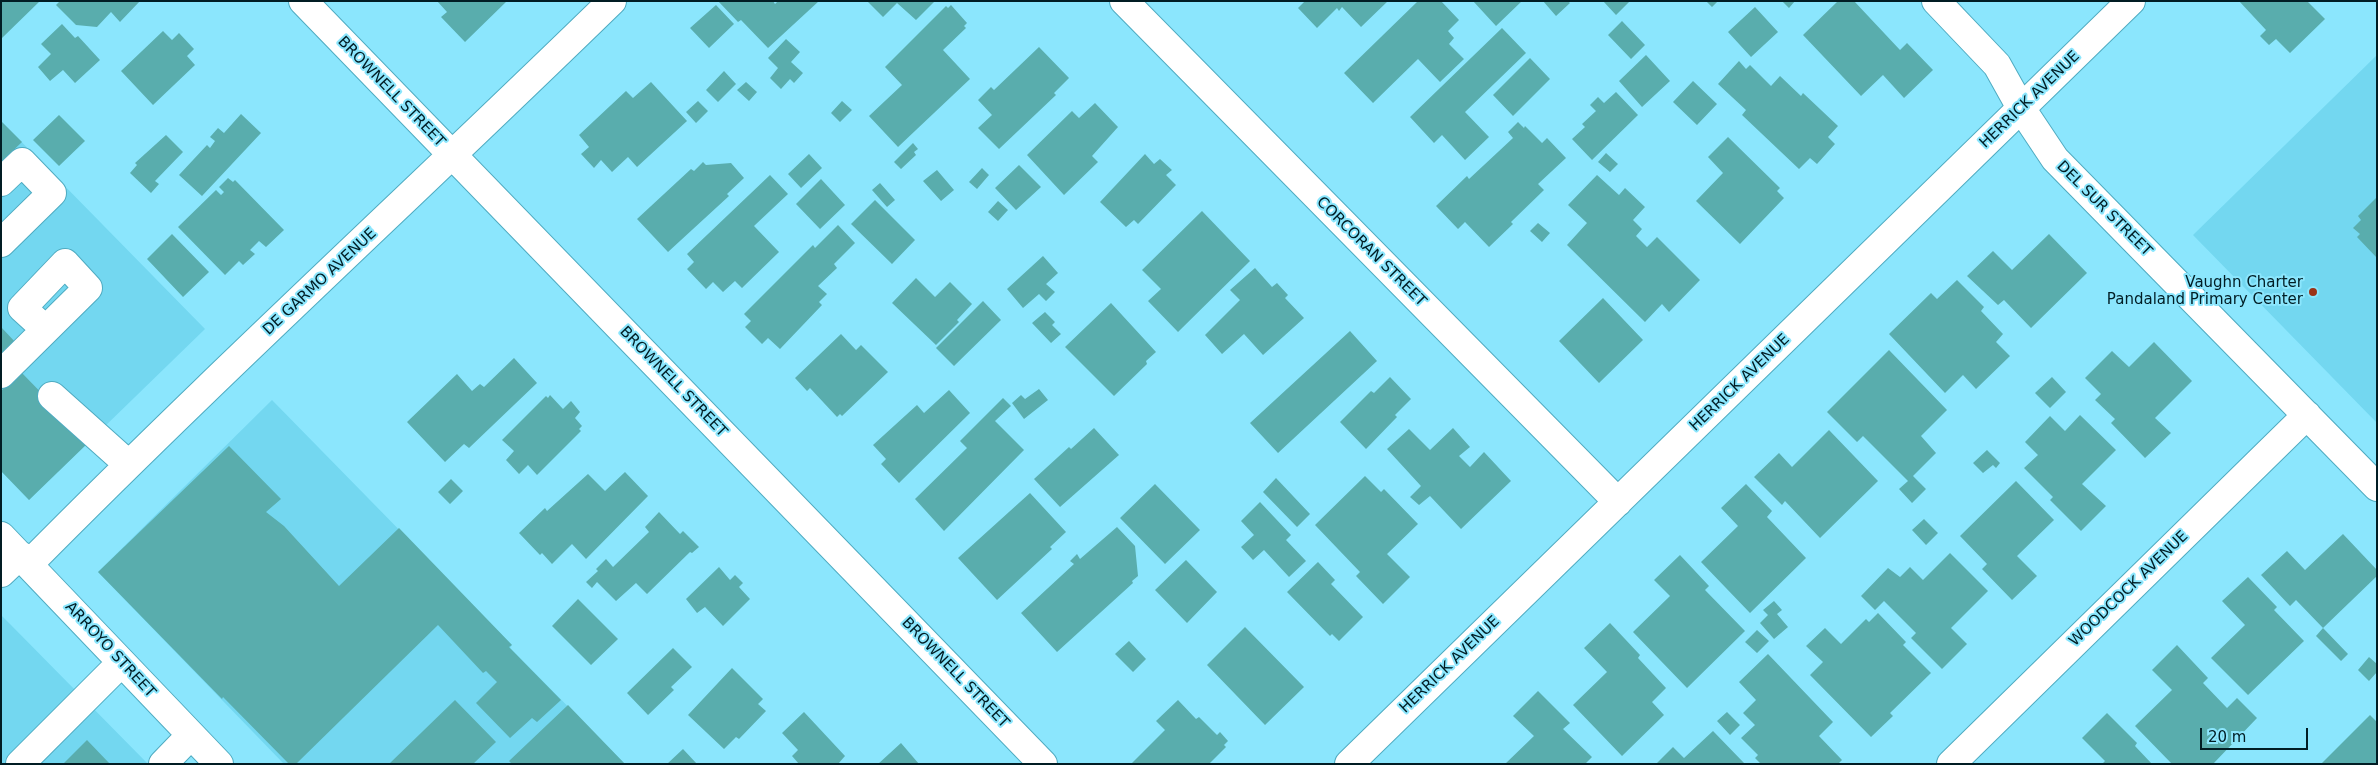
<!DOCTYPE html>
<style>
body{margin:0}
#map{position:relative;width:2378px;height:765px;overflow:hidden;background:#8be6fd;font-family:"DejaVu Sans",sans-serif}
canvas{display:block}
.frame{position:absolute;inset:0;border:2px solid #011d24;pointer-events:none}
.scale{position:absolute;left:2200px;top:728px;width:108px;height:22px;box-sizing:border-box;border:2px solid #011d24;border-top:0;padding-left:6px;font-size:15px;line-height:18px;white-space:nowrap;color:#011d24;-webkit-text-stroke:4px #8be6fd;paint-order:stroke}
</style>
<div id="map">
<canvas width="2378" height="765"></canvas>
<div class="frame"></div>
<div class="scale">20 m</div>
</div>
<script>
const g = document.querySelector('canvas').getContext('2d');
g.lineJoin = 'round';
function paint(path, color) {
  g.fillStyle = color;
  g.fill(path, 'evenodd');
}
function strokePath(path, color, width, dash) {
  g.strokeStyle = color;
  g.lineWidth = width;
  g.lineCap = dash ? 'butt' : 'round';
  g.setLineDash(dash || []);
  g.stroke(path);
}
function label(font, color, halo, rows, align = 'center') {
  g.font = font + ' "DejaVu Sans",sans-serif';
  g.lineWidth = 4;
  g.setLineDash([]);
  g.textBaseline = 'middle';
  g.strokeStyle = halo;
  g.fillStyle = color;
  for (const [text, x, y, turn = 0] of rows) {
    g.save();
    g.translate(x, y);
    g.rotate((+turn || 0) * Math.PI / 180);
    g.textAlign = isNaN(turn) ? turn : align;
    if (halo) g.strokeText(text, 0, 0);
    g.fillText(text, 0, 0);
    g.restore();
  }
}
paint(new Path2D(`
 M 2377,55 L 2377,423 L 2193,235 Z
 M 1,121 L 205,329 L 29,500 L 1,471 Z
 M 272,400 L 512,645 L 510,648 L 625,764 L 284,764 L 98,572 Z
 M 1,615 L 10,624 L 148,764 L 1,764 Z`), '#73d7f0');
paint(new Path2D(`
 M 1,1 L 40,1 L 1,39 Z
 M 60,1 L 140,1 L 120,22 L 111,12 L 97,27 L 76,25 L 56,5 Z
 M 437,1 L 507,1 L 465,42 L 441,17 L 447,12 Z
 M 718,1 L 773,1 L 775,4 L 778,1 L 819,1 L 768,48 L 741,20 L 738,22 Z
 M 867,1 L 935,1 L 916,20 L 897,3 L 883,17 Z
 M 1305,1 L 1388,1 L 1361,27 L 1342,7 L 1339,11 L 1337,8 L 1317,28 L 1298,8 Z
 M 1418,1 L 1441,1 L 1459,20 L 1448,31 L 1454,38 L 1449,44 L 1464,59 L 1440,82 L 1418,59 L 1373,103 L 1344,73 Z
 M 1473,1 L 1522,1 L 1496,26 Z
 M 1543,1 L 1568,1 L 1570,3 L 1556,16 Z
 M 1603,1 L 1630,1 L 1616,15 Z
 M 1706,1 L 1718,1 L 1712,7 Z
 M 1782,1 L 1795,1 L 1789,8 Z
 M 1838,1 L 1854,1 L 1900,50 L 1907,43 L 1933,70 L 1904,98 L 1883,75 L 1861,96 L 1803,35 Z
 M 2239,1 L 2307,1 L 2325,19 L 2290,53 L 2276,39 L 2269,45 L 2260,36 L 2266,30 Z
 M 716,5 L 734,24 L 709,48 L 690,28 Z
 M 951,5 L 967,23 L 964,26 L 966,28 L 943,50 L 970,79 L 898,147 L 869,116 L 902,85 L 885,67 L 946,6 L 948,8 Z
 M 1755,7 L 1778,32 L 1751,57 L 1728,32 Z
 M 1622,21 L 1645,45 L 1631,59 L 1608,35 Z
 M 62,24 L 75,38 L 78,36 L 100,60 L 75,83 L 63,70 L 50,81 L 38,67 L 51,54 L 41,44 Z
 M 1502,28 L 1526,53 L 1465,112 L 1489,137 L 1465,160 L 1442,135 L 1434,143 L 1410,117 Z
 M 163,31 L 172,40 L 179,33 L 194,49 L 187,56 L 195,65 L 153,105 L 121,71 Z
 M 786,39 L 800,52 L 791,62 L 803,73 L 794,83 L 790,79 L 781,89 L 770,78 L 778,68 L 768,58 Z
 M 1039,47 L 1069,78 L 1054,93 L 1056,95 L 999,149 L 978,128 L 992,115 L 978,100 L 991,87 L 994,90 Z
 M 1646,55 L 1670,81 L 1642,107 L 1619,81 Z
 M 1530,58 L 1550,79 L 1513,116 L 1493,95 Z
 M 1739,61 L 1746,69 L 1750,65 L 1771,86 L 1780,76 L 1801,96 L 1803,93 L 1838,126 L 1828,137 L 1835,144 L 1817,164 L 1810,158 L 1799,169 L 1742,115 L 1746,110 L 1718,84 Z
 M 724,71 L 736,84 L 718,102 L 706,90 Z
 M 1693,81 L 1717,104 L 1697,125 L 1673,102 Z
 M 651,82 L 687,121 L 637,167 L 628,157 L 612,172 L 601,160 L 594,168 L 581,154 L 589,147 L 579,135 L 626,91 L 633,98 Z
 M 746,82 L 757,92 L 749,101 L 737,90 Z
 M 1616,92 L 1638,115 L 1592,160 L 1572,139 L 1585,127 L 1582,124 L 1596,111 L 1590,105 L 1598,97 L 1604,103 Z
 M 698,101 L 708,111 L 696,123 L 686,112 Z
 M 842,101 L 852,110 L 840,122 L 831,113 Z
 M 1095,103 L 1118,127 L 1092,156 L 1098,162 L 1064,195 L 1027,155 L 1072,111 L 1079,118 Z
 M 241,114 L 261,133 L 202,196 L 179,175 L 207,145 L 210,148 L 215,141 L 210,137 L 218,128 L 224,133 Z
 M 59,115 L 85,141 L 59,166 L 33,140 Z
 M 1,121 L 22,142 L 1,162 Z
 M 1518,122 L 1524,128 L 1525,126 L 1542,143 L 1547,138 L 1566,158 L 1538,184 L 1544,190 L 1511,222 L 1513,224 L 1489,247 L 1465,222 L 1458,229 L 1436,206 L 1467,176 L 1469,179 L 1513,138 L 1508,132 Z
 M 166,135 L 183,152 L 155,181 L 159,184 L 151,193 L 130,173 L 137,165 L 135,163 Z
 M 1728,137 L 1780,188 L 1777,191 L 1784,198 L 1740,244 L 1696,201 L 1723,173 L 1708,157 Z
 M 913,143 L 918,149 L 914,152 L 916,155 L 901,169 L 894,162 Z
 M 1606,153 L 1618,164 L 1610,172 L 1598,162 Z
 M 809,154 L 822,168 L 801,188 L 788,174 Z
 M 1145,154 L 1154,164 L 1160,159 L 1172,170 L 1166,175 L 1176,185 L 1138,224 L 1134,220 L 1126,227 L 1100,202 Z
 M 703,162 L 706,165 L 731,163 L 744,178 L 727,194 L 729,196 L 668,252 L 637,219 L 691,169 L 694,171 Z
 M 1019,165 L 1041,187 L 1016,210 L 995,188 Z
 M 982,168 L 989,175 L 977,189 L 969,182 Z
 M 937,170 L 954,190 L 941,201 L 923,181 Z
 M 770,175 L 788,194 L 754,226 L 779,252 L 742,288 L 735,281 L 723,292 L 713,282 L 706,289 L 687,269 L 694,262 L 687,254 Z
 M 1597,175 L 1619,195 L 1625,188 L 1645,207 L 1633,220 L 1642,229 L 1636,236 L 1647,247 L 1657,237 L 1700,280 L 1669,312 L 1662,304 L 1645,322 L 1567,245 L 1587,223 L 1568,205 Z
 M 228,178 L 233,182 L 235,180 L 284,230 L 266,247 L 259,241 L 250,250 L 255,254 L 243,265 L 239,261 L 225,275 L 178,227 L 216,190 L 221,195 L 224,192 L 219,187 Z
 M 821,179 L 845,205 L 820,229 L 796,204 Z
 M 880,183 L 895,200 L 887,207 L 872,190 Z
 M 2377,197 L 2377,258 L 2357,237 L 2360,234 L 2353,228 L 2361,220 L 2358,216 Z
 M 875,200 L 915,240 L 892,264 L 851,224 Z
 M 998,201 L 1008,210 L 998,221 L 988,212 Z
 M 1202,211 L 1250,261 L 1178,332 L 1148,301 L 1161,289 L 1142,270 Z
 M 1538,223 L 1550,233 L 1542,242 L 1530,231 Z
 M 838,225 L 855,243 L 834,264 L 837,268 L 818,286 L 827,294 L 819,302 L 822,305 L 780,349 L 768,338 L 762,344 L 745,327 L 751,321 L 744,314 L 813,245 L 815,248 Z
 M 172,234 L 209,272 L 183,297 L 147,259 Z
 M 2049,234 L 2087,273 L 2031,328 L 2004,300 L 1998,305 L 1967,276 L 1993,251 L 2012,270 Z
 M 1043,256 L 1058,273 L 1046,284 L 1055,292 L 1046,301 L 1039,294 L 1023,308 L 1007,289 Z
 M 1255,268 L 1272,287 L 1277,283 L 1288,295 L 1285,298 L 1304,318 L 1263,355 L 1244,334 L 1222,354 L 1205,335 L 1240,300 L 1230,290 Z
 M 916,278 L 935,297 L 950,282 L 972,304 L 957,320 L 959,322 L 936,345 L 892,303 Z
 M 1957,280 L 1984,307 L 1981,311 L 2003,334 L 1996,342 L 2010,356 L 1976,389 L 1963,375 L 1945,393 L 1889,334 L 1931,293 L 1937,299 Z
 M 1603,298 L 1643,340 L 1599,383 L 1559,341 Z
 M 983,301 L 1001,320 L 954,366 L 936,348 Z
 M 1111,303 L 1156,352 L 1146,361 L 1147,364 L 1114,396 L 1065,347 Z
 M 1045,312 L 1055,322 L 1052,325 L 1061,334 L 1051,343 L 1032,323 Z
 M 1,327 L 17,344 L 1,360 Z
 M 1350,331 L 1377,361 L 1278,453 L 1250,423 Z
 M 841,334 L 856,350 L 861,345 L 888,372 L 842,416 L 840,414 L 837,417 L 810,388 L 807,391 L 795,378 Z
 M 2154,342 L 2192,381 L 2155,418 L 2171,433 L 2145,458 L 2111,423 L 2115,419 L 2095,400 L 2101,394 L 2085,378 L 2112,351 L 2129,367 Z
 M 1889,350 L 1947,410 L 1921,436 L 1936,453 L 1913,476 L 1926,489 L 1912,503 L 1899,489 L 1908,481 L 1863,436 L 1857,442 L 1827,412 Z
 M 514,358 L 537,383 L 469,448 L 464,444 L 445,462 L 407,422 L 457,374 L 472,391 L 480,384 L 484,387 Z
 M 21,372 L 89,442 L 29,500 L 1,471 L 1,391 Z
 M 1390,377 L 1411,399 L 1395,415 L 1397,417 L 1366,449 L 1340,422 L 1371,391 L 1374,393 Z
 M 2052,377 L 2066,392 L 2050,408 L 2035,393 Z
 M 1039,389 L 1048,400 L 1024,419 L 1012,403 L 1021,395 L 1025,399 Z
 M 949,390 L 970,413 L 899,483 L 881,464 L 886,459 L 873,445 L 917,405 L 924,413 Z
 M 550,395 L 563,409 L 571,401 L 580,412 L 575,418 L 582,426 L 579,429 L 581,431 L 537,475 L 528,465 L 519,474 L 506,460 L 514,451 L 502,440 L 546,396 L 548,398 Z
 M 1003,398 L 1011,406 L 995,421 L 1024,450 L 944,531 L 915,499 L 967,448 L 960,441 Z
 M 2080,415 L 2116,450 L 2082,484 L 2106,506 L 2081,531 L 2050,500 L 2053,497 L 2024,468 L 2038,455 L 2025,442 L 2050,416 L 2065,431 Z
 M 1094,428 L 1119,455 L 1060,507 L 1034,479 L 1069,447 L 1071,449 Z
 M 1453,428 L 1470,447 L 1459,456 L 1470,467 L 1484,452 L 1511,481 L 1461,529 L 1430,496 L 1419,505 L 1410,497 L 1421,486 L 1387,449 L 1409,429 L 1430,450 Z
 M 1829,430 L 1878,481 L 1820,538 L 1785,501 L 1782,505 L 1754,477 L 1779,453 L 1792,467 Z
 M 229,446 L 281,499 L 266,512 L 284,526 L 339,586 L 399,528 L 512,645 L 509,647 L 561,700 L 537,722 L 532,718 L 510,738 L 476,703 L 497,682 L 486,671 L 483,673 L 438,625 L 296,764 L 289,764 L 223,697 L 222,699 L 98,572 Z
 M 1987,450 L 2000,463 L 1996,468 L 1993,465 L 1983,473 L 1973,463 Z
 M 625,472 L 648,496 L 586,559 L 572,544 L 552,564 L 542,553 L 540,555 L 519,533 L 545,508 L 547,511 L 588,474 L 605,491 Z
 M 1365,476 L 1381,492 L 1384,489 L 1418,524 L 1387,554 L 1410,577 L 1383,604 L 1356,576 L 1360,572 L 1315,525 Z
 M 1276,478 L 1310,514 L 1297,527 L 1263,492 Z
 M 451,479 L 463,491 L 450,504 L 438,492 Z
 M 2016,481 L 2054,520 L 2017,556 L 2037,576 L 2012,600 L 1982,569 L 1987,564 L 1960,536 Z
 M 1155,484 L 1200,530 L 1165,564 L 1120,518 Z
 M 1746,484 L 1772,511 L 1767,517 L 1806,558 L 1750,613 L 1701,562 L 1738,526 L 1721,508 Z
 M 1030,493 L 1066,532 L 1050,547 L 1052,549 L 997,600 L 958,558 Z
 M 1260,502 L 1291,535 L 1286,540 L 1306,561 L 1289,577 L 1264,550 L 1253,560 L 1241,547 L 1254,535 L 1241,521 Z
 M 659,512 L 680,534 L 683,531 L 699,547 L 692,553 L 690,552 L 647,594 L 636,583 L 616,601 L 597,582 L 592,588 L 586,582 L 598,571 L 596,569 L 606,559 L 613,567 L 649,532 L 645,527 Z
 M 1924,519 L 1938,533 L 1926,545 L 1912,530 Z
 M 1117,527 L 1135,546 L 1138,576 L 1132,581 L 1133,583 L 1057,652 L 1021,613 L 1074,564 L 1070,561 L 1077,554 L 1080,559 Z
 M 2343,534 L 2377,570 L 2377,576 L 2323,628 L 2296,600 L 2290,606 L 2261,575 L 2287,551 L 2305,570 Z
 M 1950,553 L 1988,591 L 1951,628 L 1967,644 L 1942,669 L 1911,638 L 1916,633 L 1884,601 L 1875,610 L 1861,596 L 1888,568 L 1900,577 L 1910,567 L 1923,580 Z
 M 1680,555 L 1709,586 L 1705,590 L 1745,631 L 1687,688 L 1633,632 L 1670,596 L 1654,580 Z
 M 1186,560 L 1217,592 L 1187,623 L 1155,590 Z
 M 1318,562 L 1335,580 L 1331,584 L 1363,617 L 1339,641 L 1332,634 L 1330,636 L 1287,592 Z
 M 719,567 L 730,580 L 735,575 L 743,583 L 739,587 L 750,599 L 723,626 L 705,607 L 697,613 L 686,599 Z
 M 2248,577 L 2277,607 L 2274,610 L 2304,641 L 2248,695 L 2211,658 L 2245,625 L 2222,601 Z
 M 578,599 L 618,639 L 591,665 L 552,626 Z
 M 1774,601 L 1782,610 L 1777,614 L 1788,627 L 1774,639 L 1760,623 L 1768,615 L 1763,610 Z
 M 1878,613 L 1906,642 L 1903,645 L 1931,673 L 1890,713 L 1893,716 L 1871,737 L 1810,675 L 1823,662 L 1806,646 L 1825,628 L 1841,644 L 1866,619 L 1869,622 Z
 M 1610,623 L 1640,655 L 1638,658 L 1666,688 L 1652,702 L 1664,715 L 1622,756 L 1573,705 L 1607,672 L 1584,648 Z
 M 1245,627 L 1304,687 L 1265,725 L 1207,665 Z
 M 2323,628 L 2348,654 L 2341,661 L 2316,636 Z
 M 1757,630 L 1769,641 L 1757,653 L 1745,642 Z
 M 1129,641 L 1146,659 L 1133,672 L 1115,654 Z
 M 2177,645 L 2208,678 L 2203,683 L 2227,708 L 2237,698 L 2257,718 L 2213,764 L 2172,764 L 2135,726 L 2172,690 L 2152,670 Z
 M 673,648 L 692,667 L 671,687 L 674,690 L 648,715 L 627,693 Z
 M 1768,654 L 1833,722 L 1819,736 L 1842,760 L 1838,764 L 1761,764 L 1755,758 L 1758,755 L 1741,738 L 1755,725 L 1743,713 L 1756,700 L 1739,682 Z
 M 2369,657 L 2377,664 L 2377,672 L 2369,681 L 2358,670 Z
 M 732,668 L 763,699 L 758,704 L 766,711 L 739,739 L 736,737 L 724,749 L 688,715 Z
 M 1538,691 L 1570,723 L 1563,729 L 1592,757 L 1585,764 L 1505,764 L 1534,736 L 1513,716 Z
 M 455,700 L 496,742 L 473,764 L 389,764 Z
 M 1178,700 L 1196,719 L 1199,717 L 1217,735 L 1220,732 L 1228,741 L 1224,745 L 1226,747 L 1209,764 L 1131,764 L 1165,730 L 1156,721 Z
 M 568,705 L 625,764 L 512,764 L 509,761 Z
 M 804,712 L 845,756 L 838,764 L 799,764 L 792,756 L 798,750 L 782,733 Z
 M 1727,712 L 1740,725 L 1730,735 L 1717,721 Z
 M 2107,713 L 2137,743 L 2135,746 L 2152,764 L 2102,764 L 2105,761 L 2082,738 Z
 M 2370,715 L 2377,722 L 2377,764 L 2321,764 Z
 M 1713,731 L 1745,764 L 1656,764 L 1673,747 L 1684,758 Z
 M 87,740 L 110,764 L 63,764 Z
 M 901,743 L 919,764 L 878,764 Z
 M 683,749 L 697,764 L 667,764 Z`), '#59adad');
const minor = new Path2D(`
 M 303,1 L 1043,764
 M 1124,1 L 1618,502
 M 1936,1 L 1997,65 L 2021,108 L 2055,159 L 2377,487
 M 1,182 L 22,162 L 52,193 L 1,243
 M 1,374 L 88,288 L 65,263 L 22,308 L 45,329
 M 52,396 L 128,464
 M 1,536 L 219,764
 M 29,564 C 219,372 418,190 612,1
 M 1,573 L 20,555
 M 20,764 L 121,663
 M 163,764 L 191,735
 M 1349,764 L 2131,1
 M 1951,764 L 2307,415`);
strokePath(minor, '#4fabc1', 30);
strokePath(minor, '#fff', 28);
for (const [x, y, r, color] of [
 [2313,292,5,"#9a3216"]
]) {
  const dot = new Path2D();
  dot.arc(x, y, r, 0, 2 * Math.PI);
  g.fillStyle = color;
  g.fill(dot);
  strokePath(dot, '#8be6fd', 2);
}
label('15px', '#011d24', '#8be6fd', [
 ["BROWNELL STREET",391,92,46],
 ["HERRICK AVENUE",2030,100,-44],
 ["DEL SUR STREET",2104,209,45],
 ["CORCORAN STREET",1371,252,45],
 ["DE GARMO AVENUE",320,282,-43],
 ["BROWNELL STREET",673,382,46],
 ["HERRICK AVENUE",1740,383,-44],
 ["WOODCOCK AVENUE",2129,589,-44],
 ["ARROYO STREET",110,650,47],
 ["HERRICK AVENUE",1450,665,-44],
 ["BROWNELL STREET",955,673,46]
]);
label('15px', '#011d24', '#8be6fd', [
 ["Vaughn Charter",2303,283],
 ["Pandaland Primary Center",2303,300]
], 'right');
</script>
